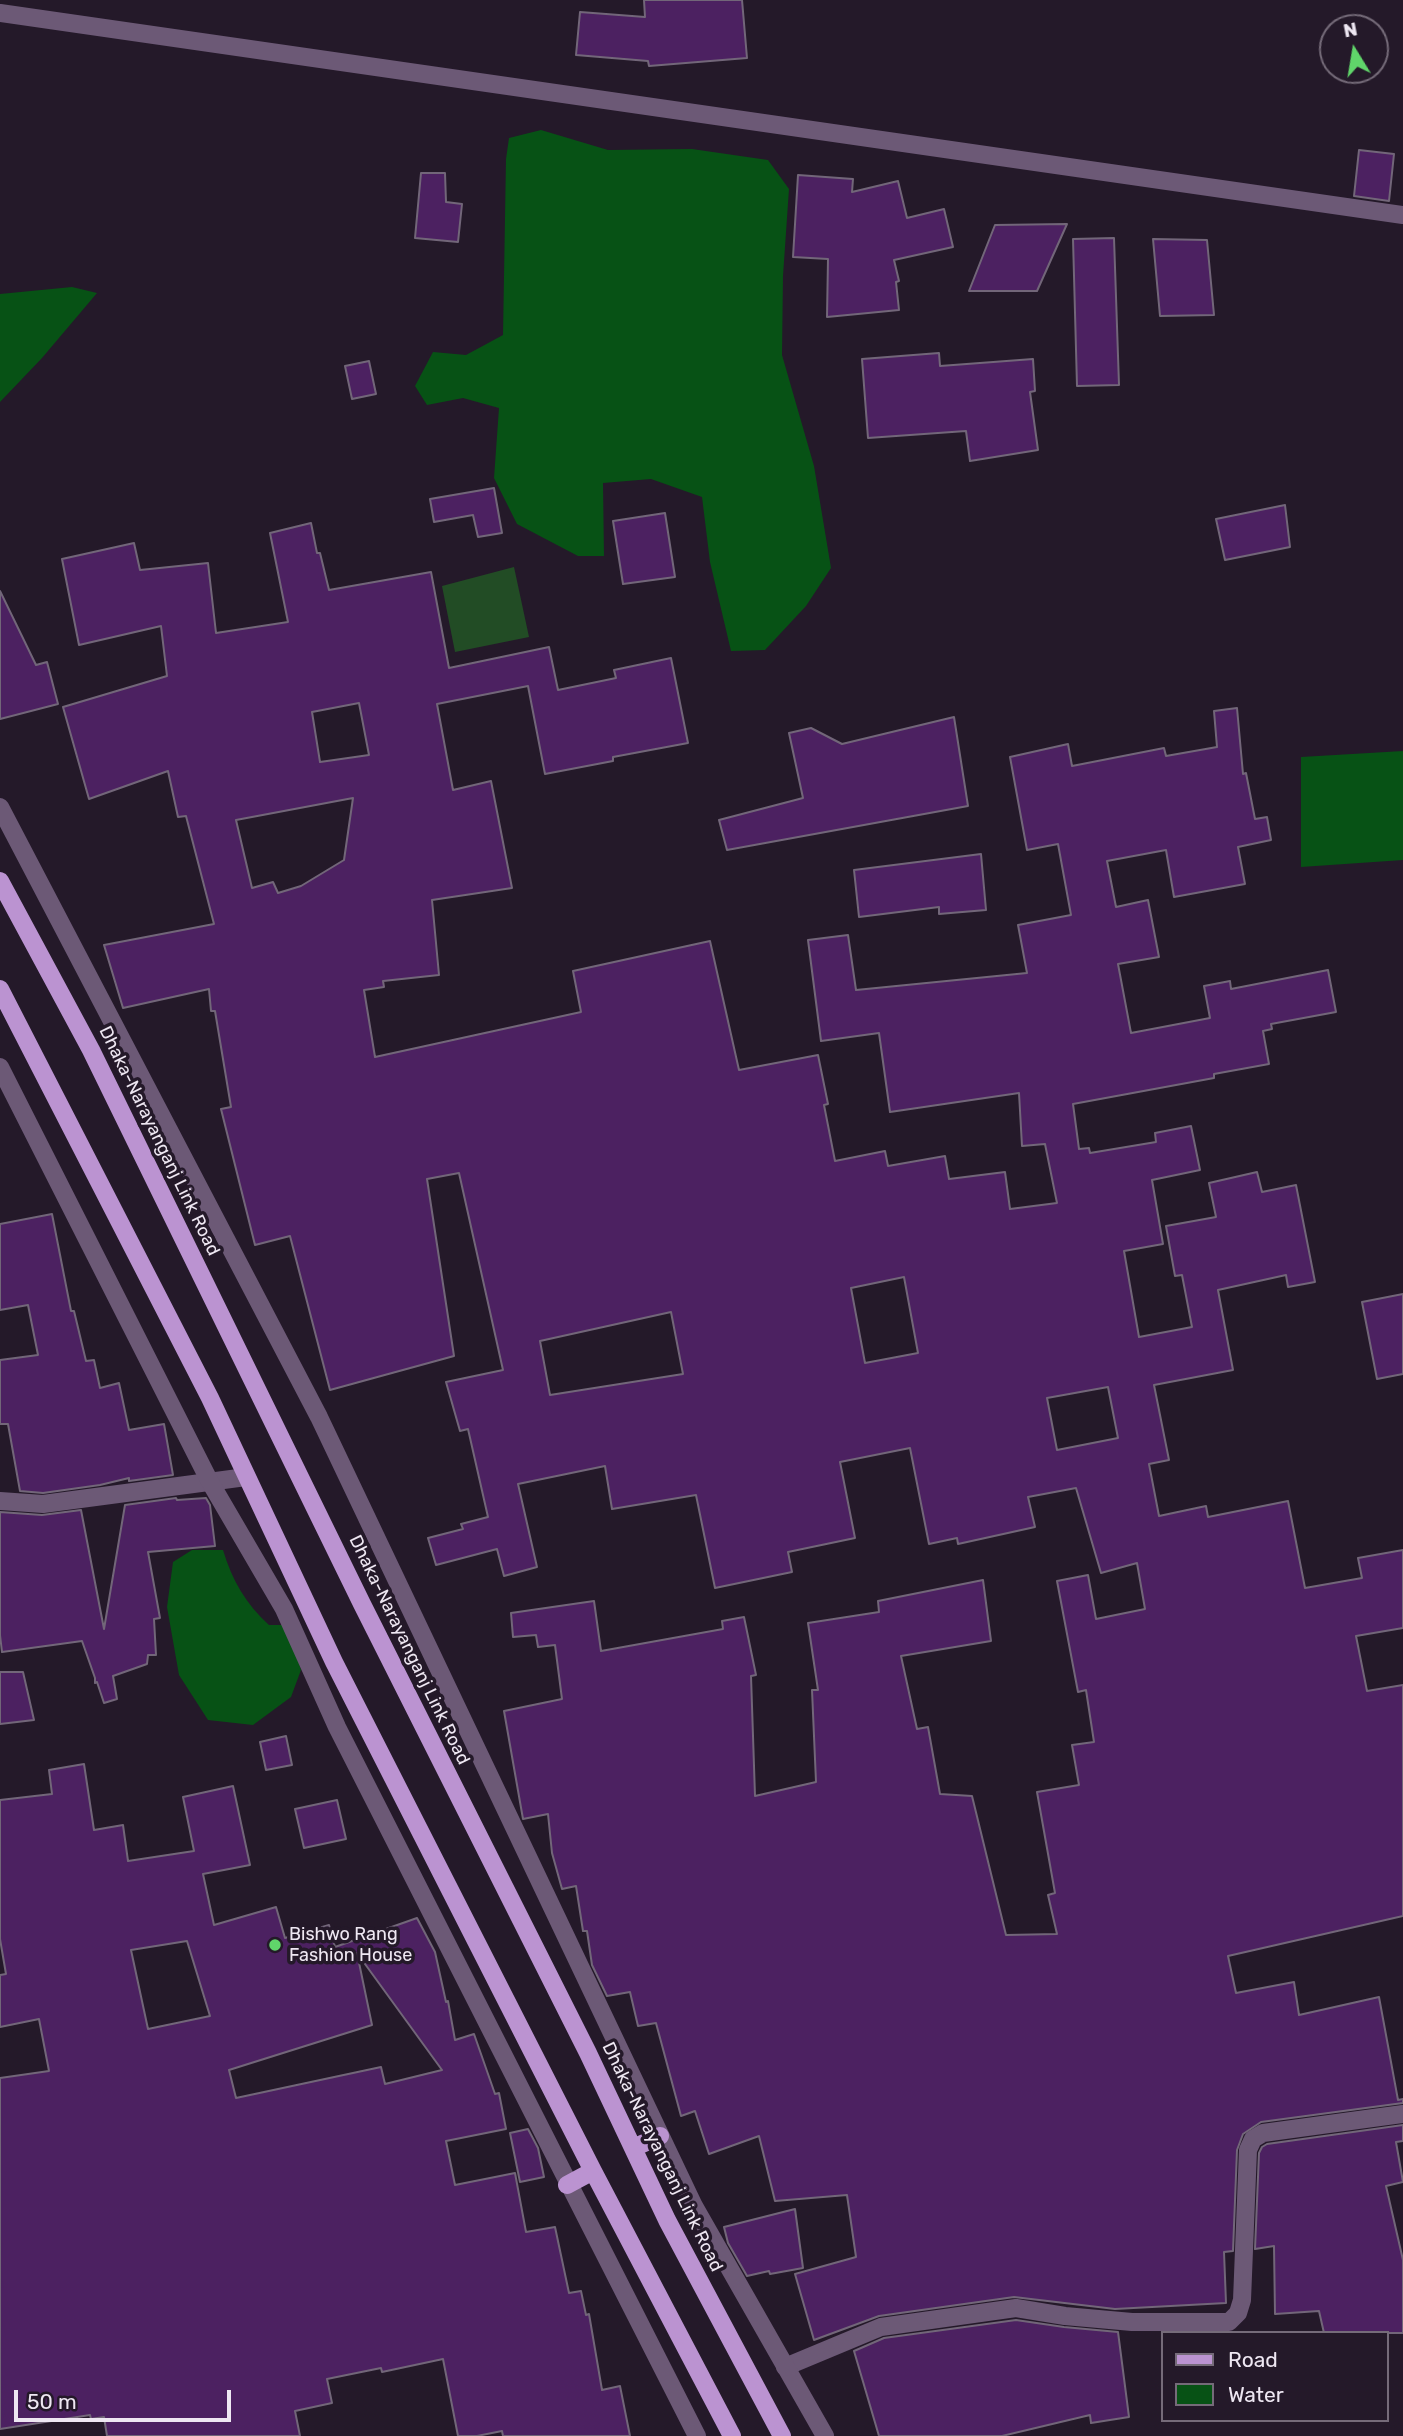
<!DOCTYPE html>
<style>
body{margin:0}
#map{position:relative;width:1403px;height:2436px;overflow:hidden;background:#241929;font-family:Rubik,sans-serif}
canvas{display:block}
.legend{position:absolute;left:1161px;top:2331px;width:228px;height:91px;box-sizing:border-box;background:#241929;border:2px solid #756b79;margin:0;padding:9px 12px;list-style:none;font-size:21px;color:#eee7f2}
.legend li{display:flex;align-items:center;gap:14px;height:35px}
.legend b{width:35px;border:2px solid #756b79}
.north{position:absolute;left:1319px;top:14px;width:70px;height:70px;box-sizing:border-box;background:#241929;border:2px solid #756b79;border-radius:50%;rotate:349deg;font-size:19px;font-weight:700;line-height:28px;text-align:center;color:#eee7f2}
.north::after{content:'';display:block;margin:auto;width:24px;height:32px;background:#60d56a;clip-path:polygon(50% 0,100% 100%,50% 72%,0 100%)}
.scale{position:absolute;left:14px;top:2390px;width:217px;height:32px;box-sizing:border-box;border:4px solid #eee7f2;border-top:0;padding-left:9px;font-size:21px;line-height:24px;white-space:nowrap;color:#eee7f2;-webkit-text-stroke:5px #241929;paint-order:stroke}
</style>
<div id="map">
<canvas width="1403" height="2436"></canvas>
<ul class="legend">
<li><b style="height:9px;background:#bb93d1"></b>Road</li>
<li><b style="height:19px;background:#075215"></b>Water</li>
</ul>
<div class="north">N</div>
<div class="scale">50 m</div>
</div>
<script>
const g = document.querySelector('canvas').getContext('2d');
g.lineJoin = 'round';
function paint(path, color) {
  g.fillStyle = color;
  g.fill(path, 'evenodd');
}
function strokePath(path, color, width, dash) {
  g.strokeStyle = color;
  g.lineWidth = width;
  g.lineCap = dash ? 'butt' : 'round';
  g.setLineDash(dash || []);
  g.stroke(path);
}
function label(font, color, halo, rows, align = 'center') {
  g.font = font + ' Rubik,sans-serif';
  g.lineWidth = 7;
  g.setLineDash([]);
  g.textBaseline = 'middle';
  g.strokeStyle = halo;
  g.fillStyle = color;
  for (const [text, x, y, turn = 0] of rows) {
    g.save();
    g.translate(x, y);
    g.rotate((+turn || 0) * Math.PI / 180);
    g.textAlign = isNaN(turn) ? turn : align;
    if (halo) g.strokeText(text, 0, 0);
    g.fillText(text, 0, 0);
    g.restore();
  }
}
paint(new Path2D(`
 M 514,567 L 529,637 L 455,652 L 442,586 Z`), '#224c25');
paint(new Path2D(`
 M 541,130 L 608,150 L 692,149 L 768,160 L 789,189 L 783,276 L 782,355 L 814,466 L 831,568 L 806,606 L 765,650 L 731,651 L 710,562 L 702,497 L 651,479 L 603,483 L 604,556 L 578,556 L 517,524 L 494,478 L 499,408 L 463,398 L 427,405 L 415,386 L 433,352 L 466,355 L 503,335 L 506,159 L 509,138 Z
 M 72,287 L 97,293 L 42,358 L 0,402 L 0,294 Z
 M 1403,751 L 1403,860 L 1301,867 L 1301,757 Z
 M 192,1550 L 223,1550 C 232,1580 246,1604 269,1625 L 288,1625 L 301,1670 L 291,1697 L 253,1725 L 208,1720 L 179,1675 L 167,1607 L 173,1562 Z`), '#075215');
const building = new Path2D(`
 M 644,0 L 742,0 L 747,58 L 649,66 L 648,61 L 576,55 L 580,12 L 645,17 Z
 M 1359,150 L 1394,154 L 1389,201 L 1354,196 Z
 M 421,173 L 445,173 L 446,202 L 462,204 L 458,242 L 415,238 Z
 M 798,175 L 853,179 L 852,192 L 898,181 L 907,218 L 944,209 L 953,247 L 894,260 L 899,281 L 896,282 L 899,310 L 827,317 L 828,259 L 793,257 Z
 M 1067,224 L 1037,291 L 969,291 L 995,225 Z
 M 1114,238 L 1119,385 L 1077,386 L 1073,239 Z
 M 1153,239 L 1207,240 L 1214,315 L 1160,316 Z
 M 939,353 L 940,366 L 1033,359 L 1035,391 L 1030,392 L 1038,450 L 970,461 L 966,431 L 868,438 L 862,359 Z
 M 369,361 L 376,394 L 352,399 L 345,366 Z
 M 494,488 L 502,533 L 478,537 L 473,515 L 434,522 L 430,499 Z
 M 1285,505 L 1290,547 L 1225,560 L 1216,519 Z
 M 665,513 L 675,577 L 623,584 L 613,521 Z
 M 311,523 L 317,553 L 320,553 L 329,590 L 431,572 L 449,668 L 549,647 L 558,690 L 616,678 L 614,670 L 671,658 L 688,743 L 613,757 L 613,761 L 545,774 L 528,686 L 437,704 L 453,790 L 491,781 L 512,888 L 432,900 L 439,975 L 383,981 L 384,987 L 364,990 L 375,1057 L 581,1012 L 573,971 L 710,941 L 739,1070 L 818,1055 L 828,1104 L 824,1105 L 835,1161 L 885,1151 L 888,1166 L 945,1156 L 949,1179 L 1005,1172 L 1010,1209 L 1057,1203 L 1045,1144 L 1022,1146 L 1019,1093 L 890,1112 L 879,1033 L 821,1041 L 808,940 L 848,935 L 856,990 L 1027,973 L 1018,925 L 1071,915 L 1058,844 L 1027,850 L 1010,757 L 1068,744 L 1072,766 L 1164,748 L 1166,756 L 1217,747 L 1214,711 L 1237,708 L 1243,774 L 1246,773 L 1255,819 L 1267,817 L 1271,840 L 1238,847 L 1245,884 L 1174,897 L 1166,850 L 1107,861 L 1116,907 L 1148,900 L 1159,957 L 1118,964 L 1131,1033 L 1210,1018 L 1204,986 L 1230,981 L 1231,989 L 1328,970 L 1336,1012 L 1271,1024 L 1272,1029 L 1263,1031 L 1269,1064 L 1214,1074 L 1214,1078 L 1073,1104 L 1079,1149 L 1089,1148 L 1090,1153 L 1156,1142 L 1155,1133 L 1191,1126 L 1200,1170 L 1152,1180 L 1163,1244 L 1124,1251 L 1139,1337 L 1192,1327 L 1182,1275 L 1175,1276 L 1166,1226 L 1216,1217 L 1209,1183 L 1257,1172 L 1262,1192 L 1296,1185 L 1315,1282 L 1288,1287 L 1286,1275 L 1218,1290 L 1233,1370 L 1154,1385 L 1169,1460 L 1149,1464 L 1159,1516 L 1206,1506 L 1208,1517 L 1288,1501 L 1305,1588 L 1362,1578 L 1358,1558 L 1403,1550 L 1403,1628 L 1356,1636 L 1367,1691 L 1403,1685 L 1403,1916 L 1228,1956 L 1236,1993 L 1294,1982 L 1299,2015 L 1379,1997 L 1398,2100 L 1403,2099 L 1403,2103 L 1261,2122 L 1243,2134 L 1237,2150 L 1233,2251 L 1224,2252 L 1226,2303 L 1115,2309 L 1014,2297 L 879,2316 L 814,2340 L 795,2274 L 856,2257 L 847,2195 L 775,2201 L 759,2136 L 709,2154 L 695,2111 L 681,2116 L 656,2023 L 638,2026 L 630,1992 L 607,1996 L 592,1965 L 587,1931 L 583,1931 L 576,1886 L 562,1889 L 552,1853 L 548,1814 L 523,1819 L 504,1711 L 562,1699 L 555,1645 L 538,1647 L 536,1635 L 513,1637 L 511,1613 L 594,1601 L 601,1651 L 723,1629 L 722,1621 L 744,1617 L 756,1675 L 751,1676 L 755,1796 L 816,1782 L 812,1690 L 818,1690 L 808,1623 L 879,1612 L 878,1601 L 983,1580 L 991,1641 L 901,1656 L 917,1729 L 928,1727 L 940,1794 L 972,1796 L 1006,1935 L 1057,1934 L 1048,1895 L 1055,1893 L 1037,1792 L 1079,1785 L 1072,1745 L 1094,1742 L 1086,1690 L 1078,1692 L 1057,1581 L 1088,1575 L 1096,1619 L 1145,1609 L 1137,1563 L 1101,1573 L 1076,1488 L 1028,1497 L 1035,1527 L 958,1544 L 957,1538 L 929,1544 L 910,1448 L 840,1462 L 855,1538 L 788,1552 L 792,1572 L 715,1588 L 696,1495 L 612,1509 L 605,1466 L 518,1484 L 537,1567 L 504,1576 L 497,1549 L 436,1565 L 428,1538 L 463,1529 L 461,1524 L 488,1517 L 468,1429 L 460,1431 L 446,1382 L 503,1370 L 459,1173 L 427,1179 L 454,1356 L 330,1390 L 290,1236 L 255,1245 L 221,1109 L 231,1107 L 215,1011 L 211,1011 L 209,989 L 123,1008 L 104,945 L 214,924 L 186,816 L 178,817 L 168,771 L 89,799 L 63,707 L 167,676 L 161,626 L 79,645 L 62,559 L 134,543 L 140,570 L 208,563 L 216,633 L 288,622 L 270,533 ZM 359,703 L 369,755 L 320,762 L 312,712 ZM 353,798 L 344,860 L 301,886 L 278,893 L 273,882 L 252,888 L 236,820 ZM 904,1277 L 918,1353 L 865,1363 L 851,1288 ZM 671,1312 L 683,1374 L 550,1395 L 540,1341 ZM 1108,1387 L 1118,1438 L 1057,1450 L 1047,1398 Z
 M 0,591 L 36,665 L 47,662 L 58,704 L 0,719 Z
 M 954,717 L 968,806 L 727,850 L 719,820 L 803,798 L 789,733 L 811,728 L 842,744 Z
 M 981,854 L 986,910 L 939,914 L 939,907 L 859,917 L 854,870 Z
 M 52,1214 L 71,1311 L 74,1311 L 86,1361 L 94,1360 L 100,1388 L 119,1383 L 129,1430 L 164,1424 L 173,1475 L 129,1481 L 129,1478 L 100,1485 L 43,1493 L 20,1491 L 8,1424 L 0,1424 L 0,1360 L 38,1355 L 28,1305 L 0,1310 L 0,1224 Z
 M 1403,1294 L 1403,1374 L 1377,1379 L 1362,1302 Z
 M 176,1498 L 177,1500 L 206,1498 L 210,1505 L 215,1546 L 148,1552 L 160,1618 L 154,1619 L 156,1655 L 148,1655 L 147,1664 L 113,1676 L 117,1699 L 104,1703 L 97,1682 L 95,1683 L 95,1678 L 82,1641 L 2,1652 L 0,1635 L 0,1512 L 42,1515 L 81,1510 L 104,1629 L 125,1505 Z
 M 0,1672 L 23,1672 L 34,1720 L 0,1724 Z
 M 286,1736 L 292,1765 L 266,1770 L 260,1742 Z
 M 84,1764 L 94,1830 L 123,1825 L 128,1861 L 194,1851 L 183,1797 L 233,1786 L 250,1865 L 203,1874 L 214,1925 L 276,1907 L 285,1938 L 329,1925 L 335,1947 L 417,1918 L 435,1952 L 446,2002 L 448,2001 L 455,2040 L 474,2034 L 495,2094 L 499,2093 L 506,2129 L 446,2141 L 455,2185 L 515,2173 L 526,2232 L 555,2227 L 569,2293 L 581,2291 L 586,2315 L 589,2314 L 602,2390 L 620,2386 L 630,2436 L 503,2436 L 502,2431 L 477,2436 L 458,2436 L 443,2359 L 382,2372 L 381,2368 L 327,2379 L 332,2403 L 295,2411 L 300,2436 L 107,2436 L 104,2417 L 91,2419 L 90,2415 L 0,2429 L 0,2078 L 49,2071 L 39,2019 L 0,2027 L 0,1975 L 6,1974 L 0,1939 L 0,1800 L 52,1794 L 49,1770 ZM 187,1941 L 210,2016 L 148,2029 L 131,1950 ZM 357,1953 L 442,2070 L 385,2084 L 381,2067 L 236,2098 L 229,2070 L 372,2025 Z
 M 337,1800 L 346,1839 L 304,1848 L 295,1809 Z
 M 1403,2125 L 1403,2141 L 1396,2142 L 1403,2182 L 1386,2186 L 1403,2260 L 1403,2333 L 1324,2333 L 1319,2311 L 1275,2314 L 1274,2246 L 1255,2249 L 1259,2153 L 1262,2147 L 1267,2144 Z
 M 528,2129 L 538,2148 L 544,2177 L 520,2182 L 510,2133 Z
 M 795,2209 L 803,2268 L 770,2274 L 769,2271 L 747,2276 L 728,2243 L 724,2227 Z
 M 1016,2320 L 1064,2327 L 1118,2332 L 1129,2417 L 1091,2423 L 1090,2415 L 1002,2436 L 879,2436 L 854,2351 L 884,2338 Z`);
paint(building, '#4c2161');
strokePath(building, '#726679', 2);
strokePath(new Path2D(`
 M 0,13 L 1403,215
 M 0,1501 L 43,1504 L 246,1477
 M 785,2367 L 881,2327 L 1016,2308 L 1065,2316 L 1132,2322 L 1229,2322 L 1238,2313 L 1242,2300 L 1248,2150 L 1253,2139 L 1263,2133 L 1403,2114`), '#6c5976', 18);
strokePath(new Path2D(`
 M 0,807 L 319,1417 L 694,2206 L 825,2436
 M 0,1067 L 210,1482 L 284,1609 L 337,1727 L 697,2436`), '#6c5976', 18);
strokePath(new Path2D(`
 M 0,881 L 91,1050 L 362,1604 L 588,2053 L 667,2220 L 782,2436
 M 0,989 L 210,1398 L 334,1662 L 593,2171 L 732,2436
 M 633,2148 L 660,2136
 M 567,2185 L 593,2171`), '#bb93d1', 18);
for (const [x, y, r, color] of [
 [275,1945,7,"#60d56a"]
]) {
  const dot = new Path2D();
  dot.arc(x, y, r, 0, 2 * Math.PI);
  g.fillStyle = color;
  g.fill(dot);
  strokePath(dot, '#241929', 2.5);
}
label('18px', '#eee7f2', '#241929', [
 ["Dhaka-Narayanganj Link Road",159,1141,64],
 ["Dhaka-Narayanganj Link Road",409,1650,64],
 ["Dhaka-Narayanganj Link Road",662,2157,64]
]);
label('18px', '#eee7f2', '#241929', [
 ["Bishwo Rang",289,1935],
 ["Fashion House",289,1956]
], 'left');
</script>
